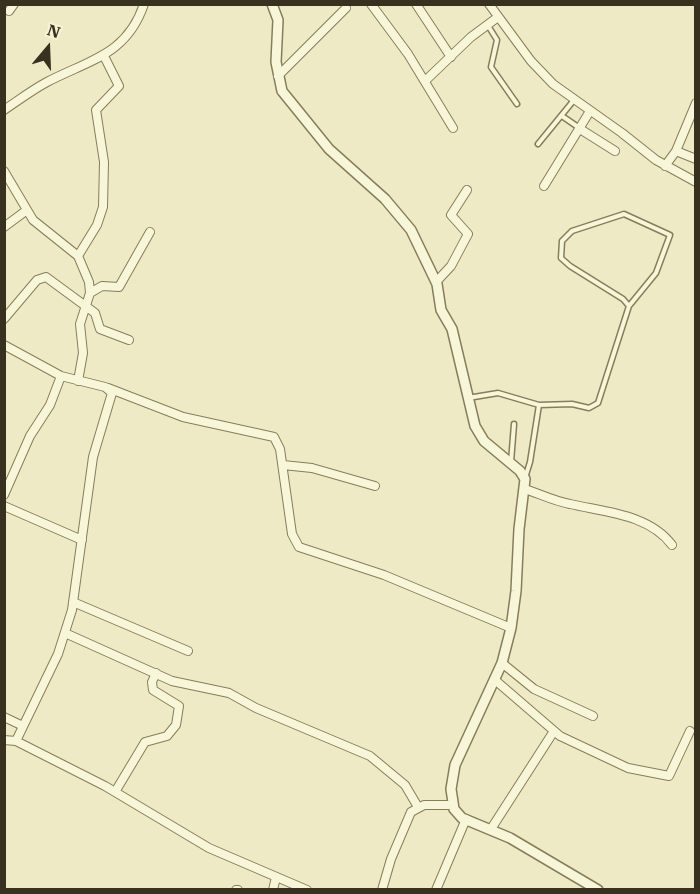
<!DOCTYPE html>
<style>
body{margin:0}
#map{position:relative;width:700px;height:894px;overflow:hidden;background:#edeac5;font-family:"IBM Plex Serif",serif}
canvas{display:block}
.frame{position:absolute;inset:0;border:6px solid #38311f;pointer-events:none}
.north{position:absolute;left:18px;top:18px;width:60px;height:60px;-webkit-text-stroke:4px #f5f3d4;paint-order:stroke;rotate:19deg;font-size:16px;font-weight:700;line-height:24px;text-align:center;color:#38311f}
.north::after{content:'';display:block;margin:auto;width:21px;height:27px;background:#38311f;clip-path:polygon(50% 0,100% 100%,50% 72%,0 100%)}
</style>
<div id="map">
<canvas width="700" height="894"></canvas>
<div class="frame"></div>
<div class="north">N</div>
</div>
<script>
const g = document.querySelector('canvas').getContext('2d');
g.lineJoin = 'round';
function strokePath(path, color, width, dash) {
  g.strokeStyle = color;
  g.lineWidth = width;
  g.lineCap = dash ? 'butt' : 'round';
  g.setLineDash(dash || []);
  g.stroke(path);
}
const service = new Path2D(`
 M 487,24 L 497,40 L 491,67 L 517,104
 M 562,116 L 578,127
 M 538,144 L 574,100
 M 468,398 L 498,393 L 539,405 L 572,404 L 589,408 L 598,403 L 629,306 L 623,299 L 570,266 L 561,258 L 562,241 L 572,231 L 624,214 L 670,235 L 656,273 L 629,306
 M 511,462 L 514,424
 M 525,478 L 530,462 L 539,405`);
const minor = new Path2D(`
 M 371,4 L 408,54 L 453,128
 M 416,4 L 451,57
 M 489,4 L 531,61 L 553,84 L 622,133 L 656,160 L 696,182
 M 9,11 L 14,4
 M 278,76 L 346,8
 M 425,81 L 471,37 L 498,17
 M 4,110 C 19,100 32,90 47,82 C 89,60 127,55 144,4
 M 580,129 L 615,151
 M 676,151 L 696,159
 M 665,166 L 676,151 L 696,103
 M 4,171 L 33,220 L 78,256
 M 544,186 L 590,111
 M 4,227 L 27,210
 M 436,282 L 451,266 L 468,234 L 451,215 L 467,190
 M 90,293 L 102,286 L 119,287 L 150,232
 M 4,319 L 37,280 L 46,277 L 95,313 L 100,329 L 129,340
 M 4,345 L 61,376 L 105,387 L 112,393 L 93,457 L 72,610 L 58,654 L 16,741
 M 78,381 L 83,353 L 80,324 L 90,293 L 89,282 L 78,256 L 97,225 L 103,207 L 104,162 L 96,110 L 119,86 L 104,56
 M 108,388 L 183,417 L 274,437 L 280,449 L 292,534 L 299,547 L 384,575 L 511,628
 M 283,465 L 312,468 L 375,486
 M 525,489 C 540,494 554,501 570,504 C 604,512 649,514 672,545
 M 4,495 L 30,436 L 50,405 L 61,376
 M 4,506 L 82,540
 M 73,602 L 188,651
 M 65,633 L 172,681 L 229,693 L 256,708 L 370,756 L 405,785 L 418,807
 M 502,663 L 534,689 L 593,716
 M 495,680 L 560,736 L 628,768 L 669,776 L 690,731
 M 4,717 L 23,726
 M 4,740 L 16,741 L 105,786 L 209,848 L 307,890
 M 115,792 L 145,742 L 167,736 L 176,725 L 179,706 L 153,690 L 152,682 L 156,673
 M 491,829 L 554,731
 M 236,890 L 238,890
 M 273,890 L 276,877
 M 382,890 L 391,859 L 411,812 L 424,805 L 453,805
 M 436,890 L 466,819`);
const tertiary = new Path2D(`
 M 272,4 L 278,20 L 276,62 L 282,91 L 329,149 L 385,199 L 411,230 L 437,284 L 441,310 L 452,329 L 475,426 L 484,441 L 520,471 L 525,479 L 519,529 L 516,591 L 511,628 L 502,663 L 455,765 L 451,789 L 454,809 L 462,818 L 510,838 L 598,890`);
strokePath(service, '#877d5b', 7);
strokePath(minor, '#877d5b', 10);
strokePath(tertiary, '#877d5b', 12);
strokePath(service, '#f8f6d8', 4);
strokePath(minor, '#f8f6d8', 8);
strokePath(tertiary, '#f8f6d8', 9);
</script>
